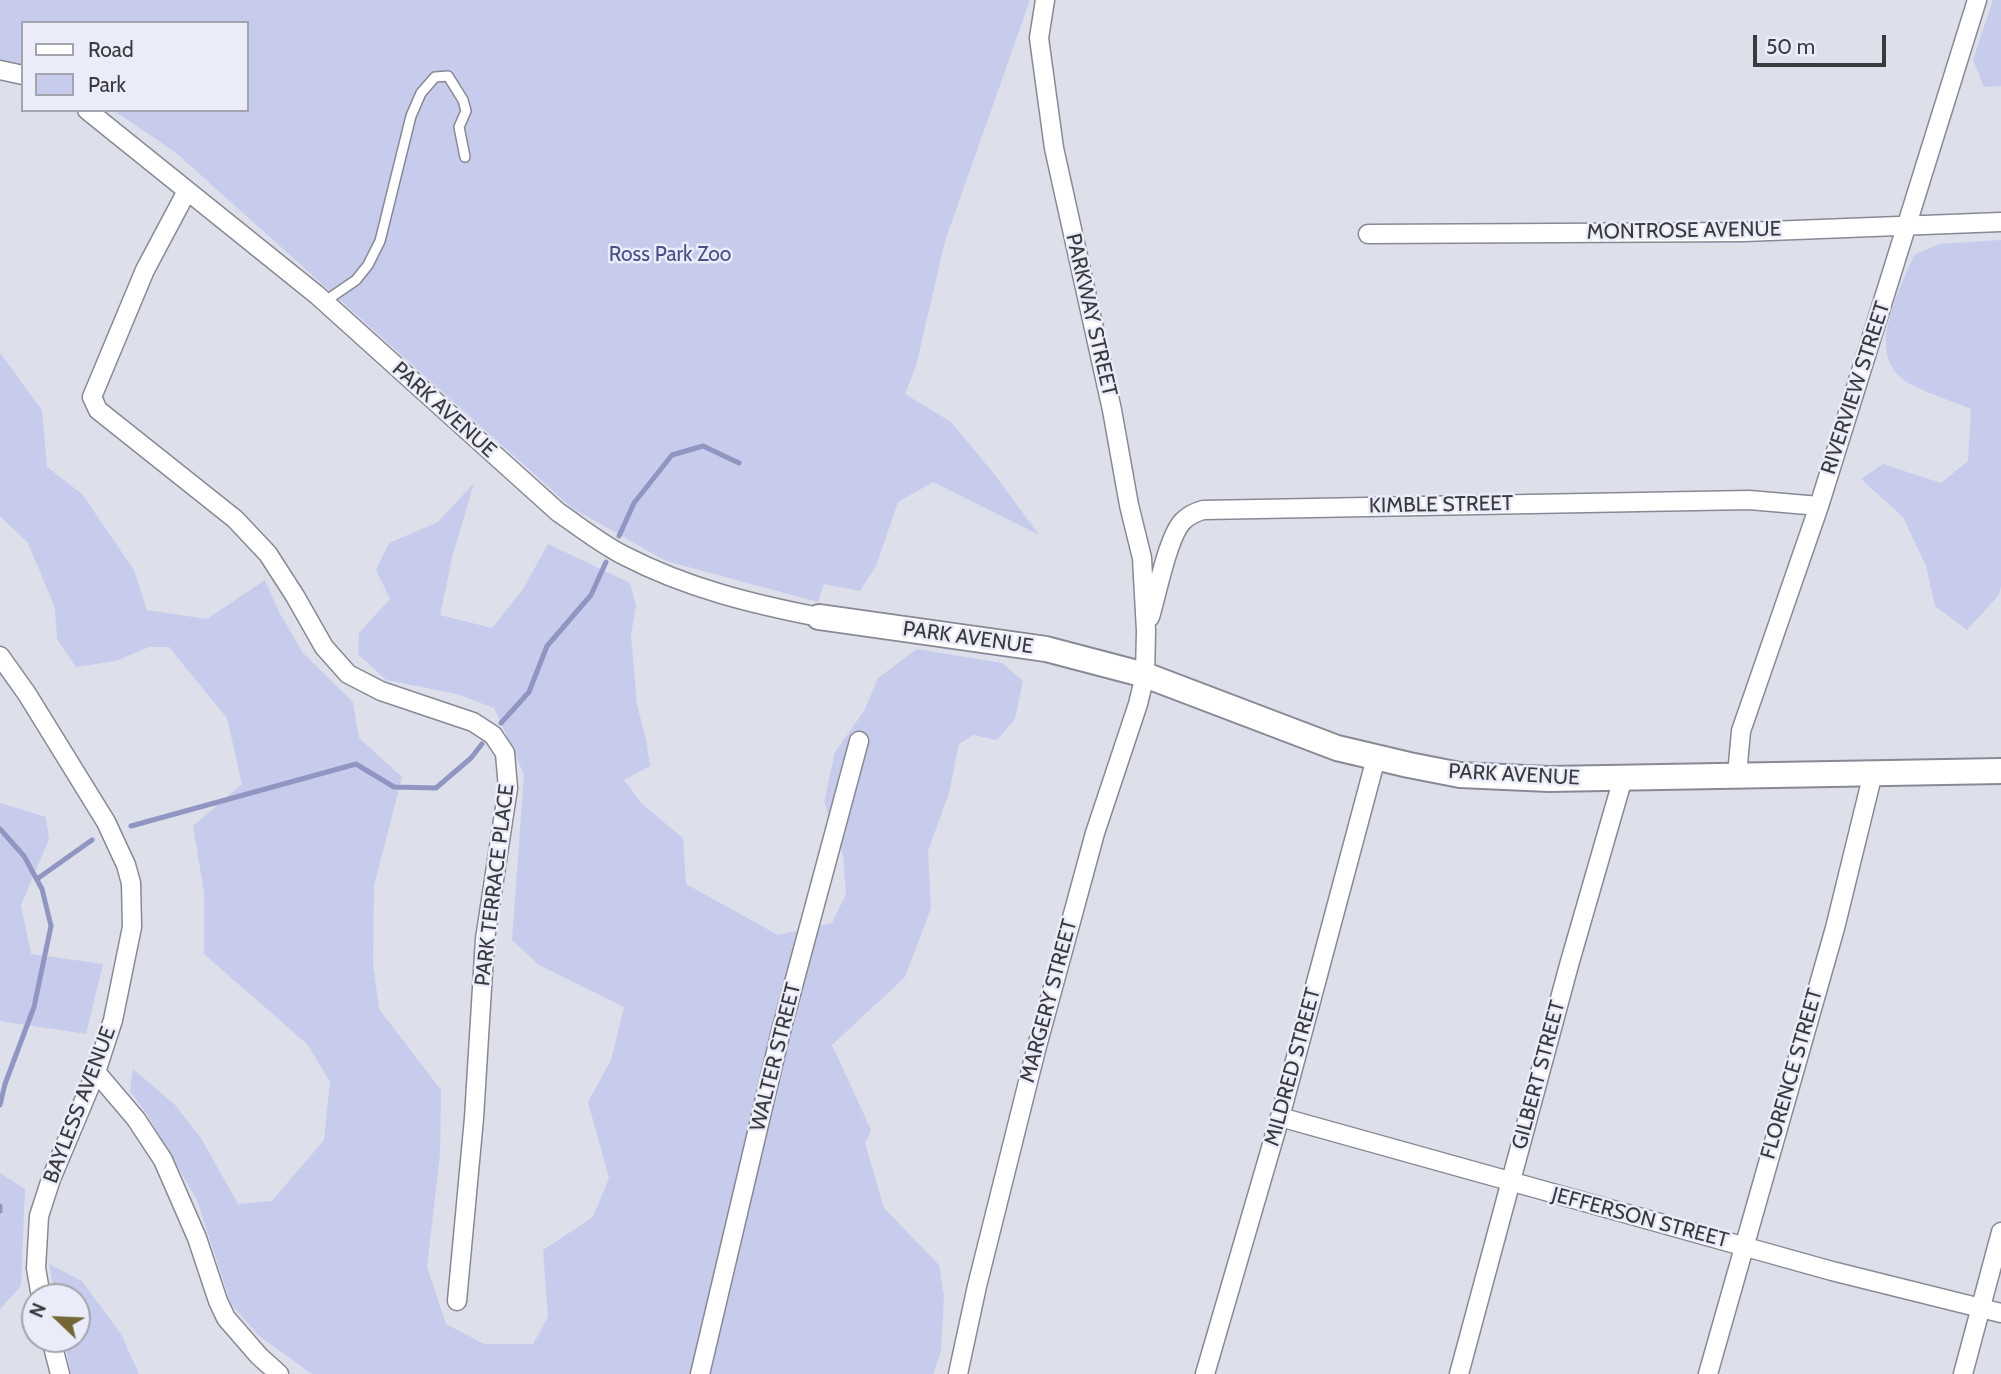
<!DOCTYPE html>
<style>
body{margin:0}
#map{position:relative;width:2001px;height:1374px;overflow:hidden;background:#dddfeb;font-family:Cabin,sans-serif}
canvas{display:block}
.legend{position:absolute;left:21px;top:21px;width:228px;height:91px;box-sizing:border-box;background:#eaecf9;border:2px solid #a3a4ae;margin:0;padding:9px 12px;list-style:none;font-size:21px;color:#39393e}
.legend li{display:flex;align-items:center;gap:14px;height:35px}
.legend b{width:35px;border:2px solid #a3a4ae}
.north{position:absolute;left:21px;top:1283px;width:70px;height:70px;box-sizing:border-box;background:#eaecf9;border:2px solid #a3a4ae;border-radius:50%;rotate:293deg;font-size:19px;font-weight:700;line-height:28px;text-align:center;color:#39393e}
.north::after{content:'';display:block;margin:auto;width:24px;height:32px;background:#736835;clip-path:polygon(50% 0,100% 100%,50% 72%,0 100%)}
.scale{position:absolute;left:1753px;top:35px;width:133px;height:32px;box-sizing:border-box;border:4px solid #39393e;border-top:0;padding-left:9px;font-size:21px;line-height:24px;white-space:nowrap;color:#39393e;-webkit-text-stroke:5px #eaecf9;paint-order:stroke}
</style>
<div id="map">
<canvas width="2001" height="1374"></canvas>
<ul class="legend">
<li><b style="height:9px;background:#fff"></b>Road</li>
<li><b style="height:19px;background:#c7ccec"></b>Park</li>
</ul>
<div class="north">N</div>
<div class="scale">50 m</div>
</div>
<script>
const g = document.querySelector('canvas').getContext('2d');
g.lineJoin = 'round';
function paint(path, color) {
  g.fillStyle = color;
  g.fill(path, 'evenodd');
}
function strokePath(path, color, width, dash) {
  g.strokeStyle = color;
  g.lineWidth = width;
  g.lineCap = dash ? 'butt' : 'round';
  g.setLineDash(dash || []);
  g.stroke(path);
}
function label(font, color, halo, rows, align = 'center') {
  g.font = font + ' Cabin,sans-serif';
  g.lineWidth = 5;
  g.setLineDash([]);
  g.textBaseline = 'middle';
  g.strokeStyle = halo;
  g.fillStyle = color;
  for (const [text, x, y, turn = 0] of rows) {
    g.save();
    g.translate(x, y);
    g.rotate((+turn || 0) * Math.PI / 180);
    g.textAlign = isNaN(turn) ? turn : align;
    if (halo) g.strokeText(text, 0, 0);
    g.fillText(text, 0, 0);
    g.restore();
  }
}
paint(new Path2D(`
 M 0,0 L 1030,0 L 945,241 L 916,366 L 905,394 L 951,422 L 995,475 L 1039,535 L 933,482 L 898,502 L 876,566 L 860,591 L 824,584 L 818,602 L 666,561 L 572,508 L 175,152 L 113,110 L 247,110 L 247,23 L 23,23 L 23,65 L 0,59 Z
 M 1993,0 L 2001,0 L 2001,86 L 1984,87 L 1973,60 Z
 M 2001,240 L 2001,586 L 1999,595 L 1967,630 L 1935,606 L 1926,566 L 1903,517 L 1861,479 L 1883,464 L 1941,483 L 1968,461 L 1971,409 C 1955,402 1918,390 1905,381 C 1864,351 1900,291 1914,255 L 1939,244 Z
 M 0,353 L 42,410 L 47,467 L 82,494 L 134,570 L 147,610 L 207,619 L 265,580 L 279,612 L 303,653 L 353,702 L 359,738 L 402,777 L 374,886 L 373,962 L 379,1009 L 441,1090 L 440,1154 L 427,1267 L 446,1324 L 484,1344 L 533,1344 L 548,1317 L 543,1250 L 593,1217 L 609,1178 L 588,1102 L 611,1060 L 624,1007 L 539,965 L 512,940 L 524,774 L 494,708 L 457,694 L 386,680 L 358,654 L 359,633 L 390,599 L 376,570 L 389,543 L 438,522 L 474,483 L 453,554 L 440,615 L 492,628 L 523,589 L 548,544 L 630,583 L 636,606 L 631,635 L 637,705 L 646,739 L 650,766 L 624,780 L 642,804 L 683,838 L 686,884 L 778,935 L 832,923 L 846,894 L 843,855 L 824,802 L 835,752 L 864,711 L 878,678 L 917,649 L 1002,663 L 1023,681 L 1015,719 L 997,740 L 973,735 L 959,744 L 949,793 L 928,851 L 931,908 L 905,977 L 832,1045 L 871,1130 L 865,1143 L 884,1208 L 939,1265 L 944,1296 L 941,1351 L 933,1374 L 312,1374 L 259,1336 L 231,1304 L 197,1200 L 147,1114 L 130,1091 L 133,1069 L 175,1105 L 201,1138 L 238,1204 L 272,1201 L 324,1140 L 330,1082 L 307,1044 L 204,954 L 204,892 L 193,826 L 242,784 L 227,718 L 169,647 L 149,647 L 116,661 L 76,667 L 57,639 L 55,608 L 28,543 L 0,516 Z
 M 0,803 L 46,817 L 49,839 L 21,905 L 31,954 L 103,964 L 86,1034 L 0,1021 Z
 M 0,1173 L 25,1189 L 21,1286 L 0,1309 Z
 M 49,1264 L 82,1281 L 121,1334 L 139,1374 L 71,1374 L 64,1339 L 77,1339 L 77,1297 L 55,1297 Z`), '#c7ccec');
strokePath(new Path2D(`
 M 619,536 L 634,503 L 672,455 L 703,446 L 739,463
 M 501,723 L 529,692 L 547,646 L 591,595 L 606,562
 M 131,826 L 356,764 L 394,787 L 436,788 L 471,758 L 482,744
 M 0,829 L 24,856 L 42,889 L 51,926 L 34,1007 L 5,1084 L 0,1105
 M 37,879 L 92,840
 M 0,1206 L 0,1211`), '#9096c1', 5);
const lane = new Path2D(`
 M 324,302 L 356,280 L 368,265 L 380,241 L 411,116 L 421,93 L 435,77 L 448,76 L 463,100 L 466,111 L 459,127 L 465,157`);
const street = new Path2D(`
 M 0,70 L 23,75
 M 87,110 L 317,295 L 558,512 C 580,527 601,544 625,556 C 687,588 752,604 819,617
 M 187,191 L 145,270 L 92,397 L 98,410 L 235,519 L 268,554 L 295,596 L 324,647 L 348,674 L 381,691 L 473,722 L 493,735 L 505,753 L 508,788 L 485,939 L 474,1118 L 457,1301
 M 1368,234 L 1744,232 L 2001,222
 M 1150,617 C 1157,594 1168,536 1183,521 C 1189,515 1196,512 1203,510 L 1749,500 L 1819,506
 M 0,656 L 27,694 L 106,822 L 126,865 L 131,883 L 132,927 L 113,1020 L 96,1072 L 51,1179 L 39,1216 L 36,1268 L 41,1297
 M 1737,775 L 1741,731 L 1819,506 L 1977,0
 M 96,1072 L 136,1119 L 163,1160 L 197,1238 L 218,1301 L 226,1318 L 259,1356 L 279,1374
 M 1280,1117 L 1832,1271 L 2001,1313
 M 51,1339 L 60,1374
 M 700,1374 L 781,1031 L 859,741
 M 958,1374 L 977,1286 L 1036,1050 L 1095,833 L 1138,704 L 1145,675 L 1146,631 L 1142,558 L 1129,505 L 1112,410 L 1054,148 L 1039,38 L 1045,0
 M 1205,1374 L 1280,1117 L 1376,758
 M 1459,1374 L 1569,965 L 1623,778
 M 1708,1374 L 1835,928 L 1873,773
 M 1963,1374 L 2001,1232`);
const secondary = new Path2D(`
 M 819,617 L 1046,649 L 1145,675 L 1337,748 L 1409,765 L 1460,775 L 1549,779 L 2001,771`);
strokePath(lane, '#888995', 12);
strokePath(street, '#888995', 21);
strokePath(secondary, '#888995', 28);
strokePath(lane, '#fff', 9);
strokePath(street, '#fff', 18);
strokePath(secondary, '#fff', 24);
label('21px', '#39393e', '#eaecf9', [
 ["MONTROSE AVENUE",1684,231,-1],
 ["PARKWAY STREET",1091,315,77],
 ["RIVERVIEW STREET",1856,388,-72],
 ["PARK AVENUE",444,410,42],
 ["KIMBLE STREET",1441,505,-1],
 ["PARK AVENUE",968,638,8],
 ["PARK AVENUE",1514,775,3],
 ["PARK TERRACE PLACE",495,885,-83],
 ["MARGERY STREET",1049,1001,-75],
 ["WALTER STREET",776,1057,-76],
 ["MILDRED STREET",1293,1067,-75],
 ["FLORENCE STREET",1792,1074,-74],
 ["GILBERT STREET",1539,1075,-75],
 ["BAYLESS AVENUE",80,1105,-69],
 ["JEFFERSON STREET",1640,1218,15]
]);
label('21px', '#4b5089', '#eaecf9', [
 ["Ross Park Zoo",670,255]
]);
</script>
